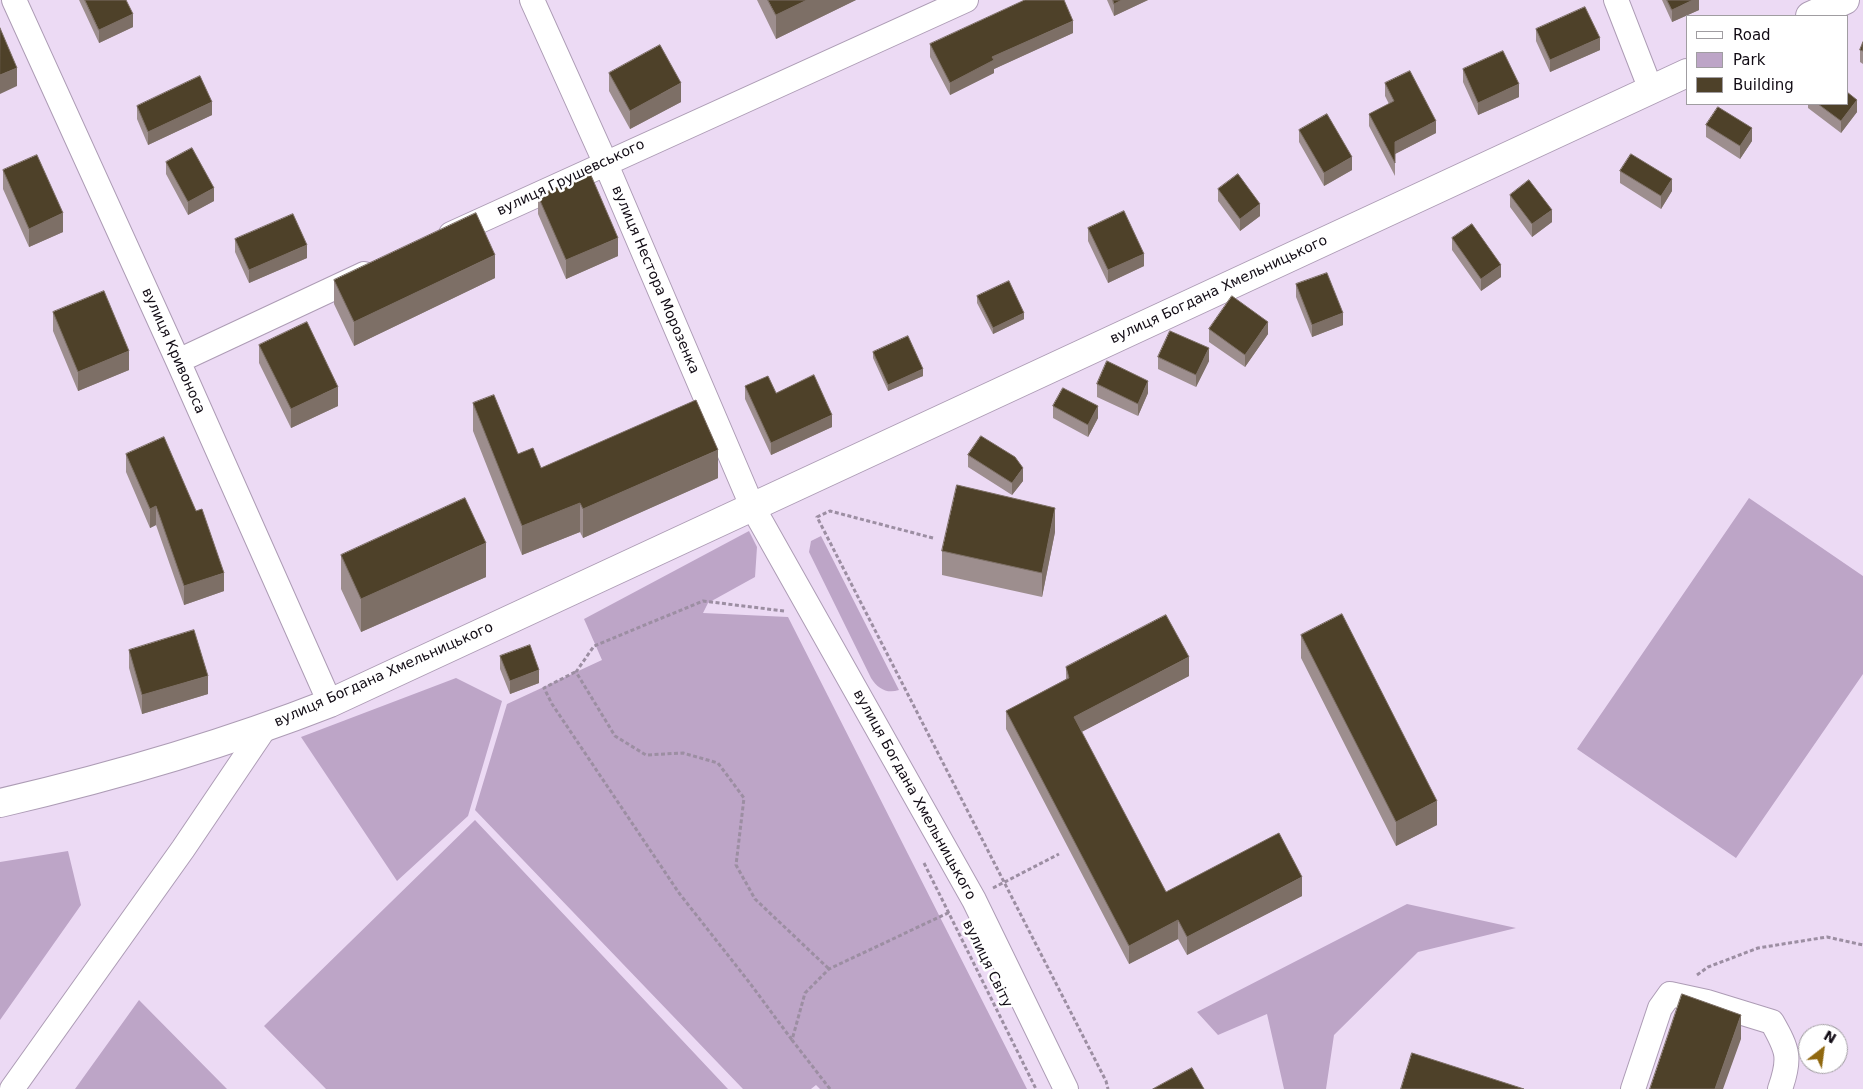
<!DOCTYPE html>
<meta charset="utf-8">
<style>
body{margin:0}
#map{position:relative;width:1863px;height:1089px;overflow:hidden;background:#ecdaf4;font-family:"DejaVu Sans",sans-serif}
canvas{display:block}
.legend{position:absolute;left:1686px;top:15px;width:162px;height:90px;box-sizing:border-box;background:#fff;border:1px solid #a09da1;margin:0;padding:6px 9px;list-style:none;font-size:15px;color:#110b14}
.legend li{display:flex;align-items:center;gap:10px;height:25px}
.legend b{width:25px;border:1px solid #a09da1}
.north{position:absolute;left:1798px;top:1024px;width:50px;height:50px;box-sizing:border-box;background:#fff;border:1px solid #a09da1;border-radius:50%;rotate:30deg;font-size:14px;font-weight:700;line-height:20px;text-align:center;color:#110b14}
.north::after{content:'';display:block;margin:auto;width:18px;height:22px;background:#90680f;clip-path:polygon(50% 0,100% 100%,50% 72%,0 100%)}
</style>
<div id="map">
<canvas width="1863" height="1089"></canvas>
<ul class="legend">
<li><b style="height:6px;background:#fff"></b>Road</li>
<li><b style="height:14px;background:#bda5c7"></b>Park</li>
<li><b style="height:14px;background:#4e4129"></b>Building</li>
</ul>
<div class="north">N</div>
</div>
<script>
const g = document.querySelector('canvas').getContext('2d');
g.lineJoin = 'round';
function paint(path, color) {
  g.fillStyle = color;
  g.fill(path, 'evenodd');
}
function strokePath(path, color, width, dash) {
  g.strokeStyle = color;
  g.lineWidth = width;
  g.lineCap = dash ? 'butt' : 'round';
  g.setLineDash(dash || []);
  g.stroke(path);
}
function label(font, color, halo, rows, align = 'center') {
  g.font = font + ' "DejaVu Sans",sans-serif';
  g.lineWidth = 5;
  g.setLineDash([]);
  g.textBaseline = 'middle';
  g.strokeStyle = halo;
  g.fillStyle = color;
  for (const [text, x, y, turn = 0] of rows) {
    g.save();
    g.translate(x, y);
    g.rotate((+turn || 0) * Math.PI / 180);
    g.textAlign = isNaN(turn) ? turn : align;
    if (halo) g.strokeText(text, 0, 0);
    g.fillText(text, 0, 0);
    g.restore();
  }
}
paint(new Path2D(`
 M 1749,498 L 1863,576 L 1863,674 L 1736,858 L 1577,749 Z
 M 749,531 L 757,547 L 755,577 L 708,603 L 703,613 L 788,617 L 1027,1089 L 820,1089 L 816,1085 L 811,1089 L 743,1089 L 475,810 L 507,704 L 602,660 L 584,619 Z
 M 821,536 L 899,690 C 887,694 878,689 871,678 L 809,552 L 811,541 Z
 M 456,678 L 502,701 L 468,816 L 397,881 L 301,737 Z
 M 475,820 L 728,1089 L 326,1089 L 264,1026 Z
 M 68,851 L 81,905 L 0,1020 L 0,862 Z
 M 1407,904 L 1516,928 L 1418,952 L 1334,1035 L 1326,1089 L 1284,1089 L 1267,1014 L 1218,1035 L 1197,1012 Z
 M 139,1000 L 227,1089 L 75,1089 Z`), '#bda5c7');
const minor = new Path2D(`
 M 14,0 L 178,361 L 330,703
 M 532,0 L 605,162 L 752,506 L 974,900 L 1066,1089
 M 1616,0 L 1651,90
 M 451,234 L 966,0
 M 178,361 L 364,274
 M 12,1089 L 183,849 L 264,729
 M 1633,1089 L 1660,1008 L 1670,994 L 1707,1002 L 1772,1022 C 1788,1050 1791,1058 1780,1089`);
const tertiary = new Path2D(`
 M 1810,16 L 1845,0
 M 0,803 C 112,777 223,745 330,703 L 1687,73`);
strokePath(minor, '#ad9cb5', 26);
strokePath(tertiary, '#ad9cb5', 30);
strokePath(new Path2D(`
 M 933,538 L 830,511 L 817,517 L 1106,1081 L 1108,1089
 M 784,611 L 703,601 L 594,646 L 576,672 L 615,736 L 646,755 L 683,753 L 718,763 L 744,798 L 736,865 L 755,899 L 829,969
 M 575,672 L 544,688 L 552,704 L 679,893 L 749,982 L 792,1040
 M 924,863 L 1036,1089
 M 993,888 L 1059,854
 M 1697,975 L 1708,967 L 1758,948 L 1827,937 L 1863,945
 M 830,1089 L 792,1040 L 805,993 L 829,969 L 950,912`), '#9c8ea2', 3, [4, 2.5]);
strokePath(minor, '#fff', 24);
strokePath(tertiary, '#fff', 28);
paint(new Path2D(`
 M 79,0 L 126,0 L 133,27 L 99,43 Z
 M 757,0 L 856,0 L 776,39 Z
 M 1107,0 L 1148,0 L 1114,16 Z
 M 1662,0 L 1699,0 L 1699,10 L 1672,22 Z
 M 1536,29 L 1600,50 L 1550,72 L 1536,41 Z
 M 1073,33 L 994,69 L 994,73 L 950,95 L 930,57 L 930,44 Z
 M 1863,42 L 1863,64 L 1860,62 L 1860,50 Z
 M 1463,69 L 1519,97 L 1478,115 L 1463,82 Z
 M 609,73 L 681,102 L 630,129 L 609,91 Z
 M 1385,83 L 1436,133 L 1395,154 L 1395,176 L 1369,126 L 1369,114 L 1389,104 L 1385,96 Z
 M 1808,104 L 1847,104 L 1857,112 L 1841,133 L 1808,108 Z
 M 137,106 L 212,115 L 148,145 L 137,119 Z
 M 1706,125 L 1752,141 L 1740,159 L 1706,137 Z
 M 1299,130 L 1352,170 L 1324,186 L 1299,142 Z
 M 166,162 L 214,201 L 188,215 L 166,174 Z
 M 3,170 L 63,232 L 29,247 L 3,189 Z
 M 1620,171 L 1672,191 L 1661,209 L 1620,183 Z
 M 1218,189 L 1260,216 L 1240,231 L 1218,201 Z
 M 1510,195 L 1552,222 L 1532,237 L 1510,207 Z
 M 538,196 L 618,256 L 566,279 L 538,214 Z
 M 1088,228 L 1144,266 L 1108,283 L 1088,241 Z
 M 1452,238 L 1501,277 L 1481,291 L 1452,250 Z
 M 235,239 L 307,258 L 249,283 L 235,252 Z
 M 495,278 L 354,346 L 334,304 L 334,280 Z
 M 1296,284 L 1343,325 L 1312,337 L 1296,297 Z
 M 977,296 L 1024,319 L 993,334 L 977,303 Z
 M 53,312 L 129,370 L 78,391 L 53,331 Z
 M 1209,329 L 1268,334 L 1245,367 L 1209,342 Z
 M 259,345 L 338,406 L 291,428 L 259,363 Z
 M 873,352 L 923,376 L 888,391 L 873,358 Z
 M 1158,357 L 1209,361 L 1196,387 L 1158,369 Z
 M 1097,384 L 1148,393 L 1138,416 L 1097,397 Z
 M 745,386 L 776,393 L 832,427 L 771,455 L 745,399 Z
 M 473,403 L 518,454 L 541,468 L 718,478 L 583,538 L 580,532 L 522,555 L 473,431 Z
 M 1053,406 L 1098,418 L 1088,437 L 1053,418 Z
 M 126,454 L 224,591 L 184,605 L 156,525 L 150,528 L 126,472 Z
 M 968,455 L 1023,481 L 1012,495 L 968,467 Z
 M 1055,532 L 1042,597 L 942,575 L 942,551 Z
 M 341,555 L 486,577 L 361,632 L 341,589 Z
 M 1301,635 L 1437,825 L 1396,846 L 1301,658 Z
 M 129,650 L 208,694 L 142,714 L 129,668 Z
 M 500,656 L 539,683 L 510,694 L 500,669 Z
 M 1066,667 L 1189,676 L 1081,732 L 1166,892 L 1302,896 L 1187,955 L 1178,939 L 1129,964 L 1006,729 L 1006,711 L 1066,679 Z`), '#9d8e8e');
paint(new Path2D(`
 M 807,0 L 856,0 L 776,39 L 776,15 Z
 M 1122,0 L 1148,0 L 1114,16 L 1114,4 Z
 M 1693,0 L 1699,0 L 1699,10 L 1672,22 L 1672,10 Z
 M 133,14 L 133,27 L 99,43 L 99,30 Z
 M 1073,21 L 1073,33 L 994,69 L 994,73 L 950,95 L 950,83 L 992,57 Z
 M 1600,38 L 1600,50 L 1550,72 L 1550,60 Z
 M 17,68 L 17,86 L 0,94 L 0,75 Z
 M 681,83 L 681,102 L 630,129 L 630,111 Z
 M 1519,84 L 1519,97 L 1478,115 L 1478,103 Z
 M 1857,100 L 1857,112 L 1841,133 L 1841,121 Z
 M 212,102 L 212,115 L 148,145 L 148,132 Z
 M 1436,121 L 1436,133 L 1395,154 L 1395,142 Z
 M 1752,128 L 1752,141 L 1740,159 L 1740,146 Z
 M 1352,157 L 1352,170 L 1324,186 L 1324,173 Z
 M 1672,179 L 1672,191 L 1661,209 L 1661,196 Z
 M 214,188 L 214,201 L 188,215 L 188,202 Z
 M 1260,204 L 1260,216 L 1240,231 L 1240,219 Z
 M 1552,210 L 1552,222 L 1532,237 L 1532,224 Z
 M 63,213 L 63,232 L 29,247 L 29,229 Z
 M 618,238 L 618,256 L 566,279 L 566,260 Z
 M 307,245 L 307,258 L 249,283 L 249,270 Z
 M 1144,254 L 1144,266 L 1108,283 L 1108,270 Z
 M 495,255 L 495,278 L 354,346 L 354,322 Z
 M 1501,265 L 1501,277 L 1481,291 L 1481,279 Z
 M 1024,313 L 1024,319 L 993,334 L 993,328 Z
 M 1343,313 L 1343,325 L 1312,337 L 1312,325 Z
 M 1268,322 L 1268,334 L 1245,367 L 1245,355 Z
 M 1209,348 L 1209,361 L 1196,387 L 1196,375 Z
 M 129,351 L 129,370 L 78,391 L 78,372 Z
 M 923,369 L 923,376 L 888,391 L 888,385 Z
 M 1148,381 L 1148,393 L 1138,416 L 1138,404 Z
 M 338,387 L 338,406 L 291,428 L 291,409 Z
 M 1098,406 L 1098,418 L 1088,437 L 1088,425 Z
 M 832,415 L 832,427 L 771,455 L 771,443 Z
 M 718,450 L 718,478 L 583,538 L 583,509 Z
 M 1023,468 L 1023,481 L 1012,495 L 1012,483 Z
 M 580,503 L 580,532 L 522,555 L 522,526 Z
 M 156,506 L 156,525 L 150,528 L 150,509 Z
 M 1055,508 L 1055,532 L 1042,597 L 1042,573 Z
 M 486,543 L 486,577 L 361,632 L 361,599 Z
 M 224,573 L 224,591 L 184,605 L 184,586 Z
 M 1189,657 L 1189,676 L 1074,736 L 1074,717 Z
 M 539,670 L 539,683 L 510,694 L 510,681 Z
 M 208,676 L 208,694 L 142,714 L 142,695 Z
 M 1437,801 L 1437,825 L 1396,846 L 1396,822 Z
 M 1302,877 L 1302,896 L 1187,955 L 1187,937 Z
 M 1178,920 L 1178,939 L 1129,964 L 1129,946 Z
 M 1741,1015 L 1741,1039 L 1723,1089 L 1715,1089 Z`), '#7d6f66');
const building = new Path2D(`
 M 85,0 L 126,0 L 133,14 L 99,30 Z
 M 768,0 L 807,0 L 776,15 Z
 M 1025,0 L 1064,0 L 1073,21 L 992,57 L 994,60 L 950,83 L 930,44 Z
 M 1113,0 L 1122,0 L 1114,4 Z
 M 1667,0 L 1693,0 L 1672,10 Z
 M 1585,7 L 1600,38 L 1550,60 L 1536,29 Z
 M 0,28 L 17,68 L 0,75 Z
 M 1863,42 L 1863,51 L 1860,50 Z
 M 660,45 L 681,83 L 630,111 L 609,73 Z
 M 1503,51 L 1519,84 L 1478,103 L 1463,69 Z
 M 1410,71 L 1436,121 L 1395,142 L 1395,163 L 1369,114 L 1394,101 L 1385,83 Z
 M 200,76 L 212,102 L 148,132 L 137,106 Z
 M 1847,92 L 1857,100 L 1841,121 L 1818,104 L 1847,104 Z
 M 1718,107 L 1752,128 L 1740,146 L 1706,125 Z
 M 1327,114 L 1352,157 L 1324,173 L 1299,130 Z
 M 192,148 L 214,188 L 188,202 L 166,162 Z
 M 1631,154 L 1672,179 L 1661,196 L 1620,171 Z
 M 37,155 L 63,213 L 29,229 L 3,170 Z
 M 590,173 L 618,238 L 566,260 L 538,196 Z
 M 1238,174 L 1260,204 L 1240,219 L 1218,189 Z
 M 1529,180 L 1552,210 L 1532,224 L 1510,195 Z
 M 1124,211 L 1144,254 L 1108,270 L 1088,228 Z
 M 476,213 L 495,255 L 354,322 L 334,280 Z
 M 293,214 L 307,245 L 249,270 L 235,239 Z
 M 1472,224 L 1501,265 L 1481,279 L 1452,238 Z
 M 1327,273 L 1343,313 L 1312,325 L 1296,284 Z
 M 1009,281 L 1024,313 L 993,328 L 977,296 Z
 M 104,291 L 129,351 L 78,372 L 53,312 Z
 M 1232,296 L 1268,322 L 1245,355 L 1209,329 Z
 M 307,322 L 338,387 L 291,409 L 259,345 Z
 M 1170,331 L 1209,348 L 1196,375 L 1158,357 Z
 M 908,336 L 923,369 L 888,385 L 873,352 Z
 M 1107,361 L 1148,381 L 1138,404 L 1097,384 Z
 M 814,375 L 832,415 L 771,443 L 745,386 L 768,376 L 776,393 Z
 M 1063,388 L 1098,406 L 1088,425 L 1053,406 Z
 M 494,395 L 518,454 L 533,448 L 541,468 L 696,400 L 718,450 L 583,509 L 580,503 L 522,526 L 473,403 Z
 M 981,436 L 1015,457 L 1023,468 L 1012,483 L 968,455 Z
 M 164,437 L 196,511 L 202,509 L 224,573 L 184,586 L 156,506 L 150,509 L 126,454 Z
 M 957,485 L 1055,508 L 1042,573 L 942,551 Z
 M 465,498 L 486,543 L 361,599 L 341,555 Z
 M 1342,614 L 1437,801 L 1396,822 L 1301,635 Z
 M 1166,615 L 1189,657 L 1074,717 L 1166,892 L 1279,833 L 1302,877 L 1187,937 L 1178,920 L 1129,946 L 1006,711 L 1069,678 L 1066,667 Z
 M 194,630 L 208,676 L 142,695 L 129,650 Z
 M 530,645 L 539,670 L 510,681 L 500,656 Z
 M 1682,994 L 1741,1015 L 1715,1089 L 1650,1089 Z
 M 1412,1053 L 1524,1089 L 1401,1089 Z
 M 1192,1068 L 1204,1089 L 1153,1089 Z`);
paint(building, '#4e4129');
strokePath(building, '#7d6f66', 1);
label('14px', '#110b14', '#fff', [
 ["вулиця Грушевського",571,178,-25],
 ["вулиця Нестора Морозенка",655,280,67],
 ["вулиця Богдана Хмельницького",1219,290,-25],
 ["вулиця Кривоноса",173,351,66],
 ["вулиця Богдана Хмельницького",384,675,-24],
 ["вулиця Богдана Хмельницького",914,795,61],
 ["вулиця Світу",987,964,64]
]);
</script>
